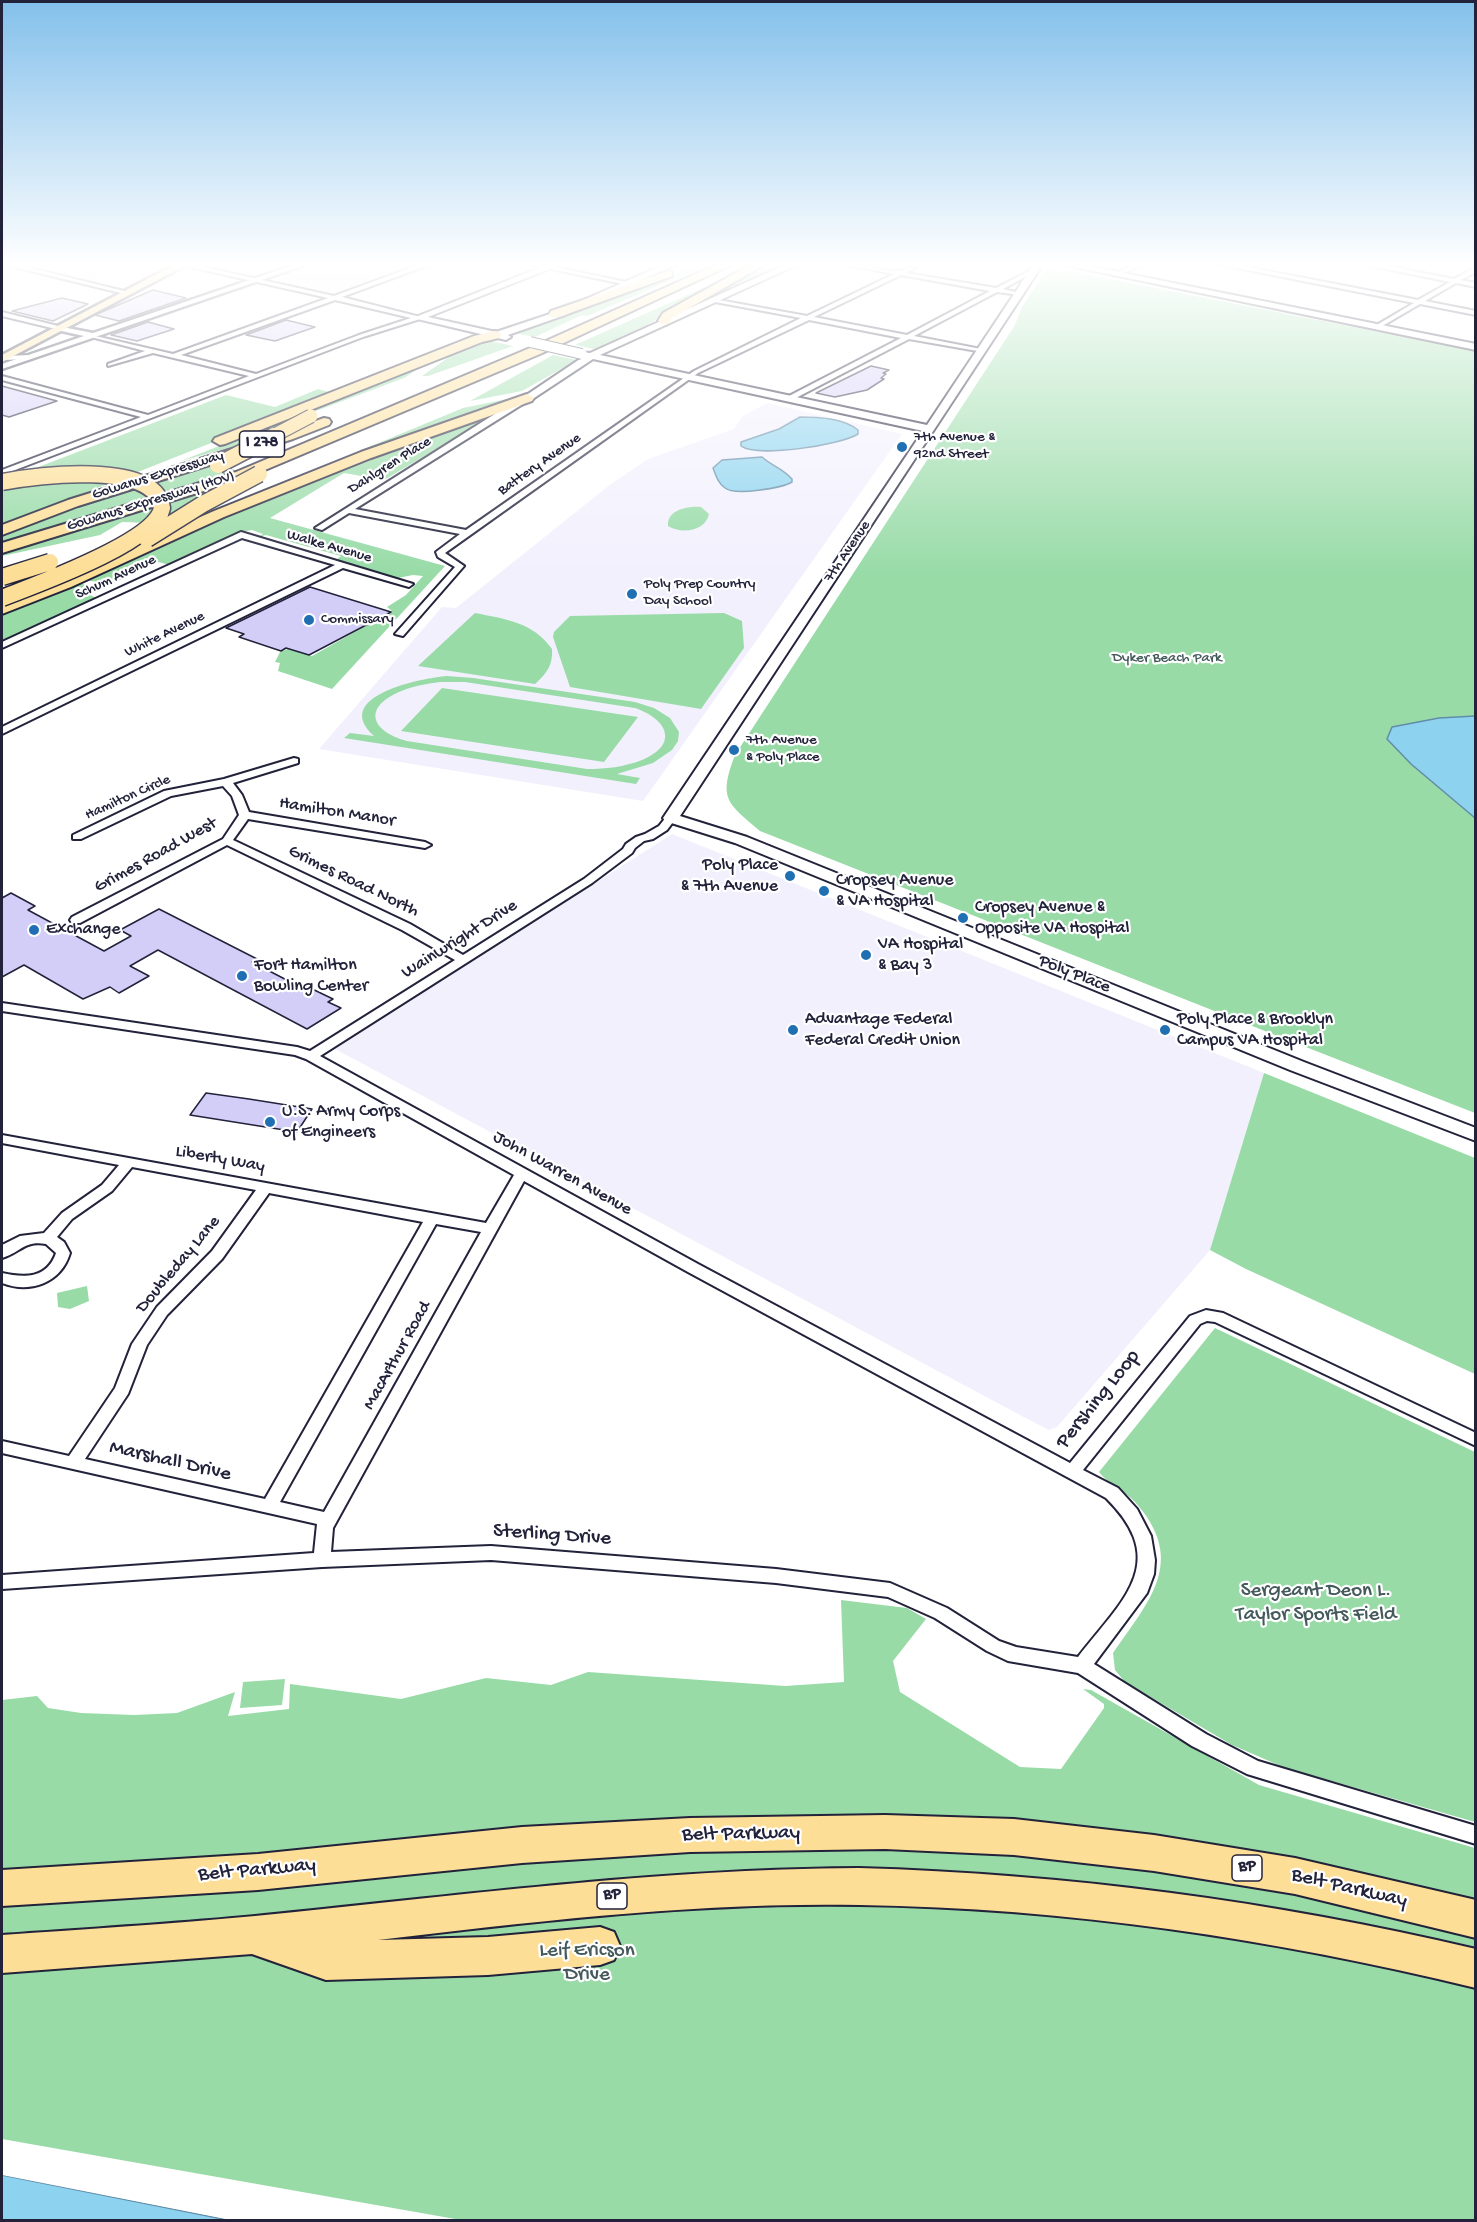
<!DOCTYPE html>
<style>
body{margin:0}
#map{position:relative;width:1477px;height:2222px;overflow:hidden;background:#fff;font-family:"Gochi Hand",sans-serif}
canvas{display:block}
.frame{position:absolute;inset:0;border:3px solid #22223b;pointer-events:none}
</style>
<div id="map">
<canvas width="1477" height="2222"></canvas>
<div class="frame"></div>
</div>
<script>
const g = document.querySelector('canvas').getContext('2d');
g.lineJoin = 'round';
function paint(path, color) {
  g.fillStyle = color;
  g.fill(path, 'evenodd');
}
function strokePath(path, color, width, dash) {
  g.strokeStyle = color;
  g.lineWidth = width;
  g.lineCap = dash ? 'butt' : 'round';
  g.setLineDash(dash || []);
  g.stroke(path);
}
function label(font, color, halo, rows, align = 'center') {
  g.font = font + ' "Gochi Hand",sans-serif';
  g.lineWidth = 4.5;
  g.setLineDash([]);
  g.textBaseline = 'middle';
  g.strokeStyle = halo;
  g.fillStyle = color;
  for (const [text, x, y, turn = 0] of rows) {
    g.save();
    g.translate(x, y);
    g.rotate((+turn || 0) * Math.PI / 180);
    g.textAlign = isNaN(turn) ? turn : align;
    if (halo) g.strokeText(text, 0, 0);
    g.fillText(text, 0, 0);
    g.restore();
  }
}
paint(new Path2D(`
 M 91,264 L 121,271 L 93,280 L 63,273 Z
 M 319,264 L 388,264 L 404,268 L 333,293 L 273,280 Z
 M 767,403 L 902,434 L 643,801 L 319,749 L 442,607 L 456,608 L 607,487 L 648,459 L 734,429 L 742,417 Z
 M 672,834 L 1264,1073 L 1210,1250 L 1057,1427 L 1049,1430 L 1020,1415 L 335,1049 Z`), '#f2f0fd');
paint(new Path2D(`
 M 700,264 L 710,264 L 587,316 L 582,315 L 535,337 L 515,333 Z
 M 766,264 L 788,264 L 697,304 L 693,304 Z
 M 1048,267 L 1475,351 L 1475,1113 L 1275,1035 L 760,831 C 727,803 718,799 735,755 L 1015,325 L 1022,307 Z
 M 705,287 L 711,288 L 645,326 L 594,349 L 575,345 Z
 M 482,339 L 513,346 L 428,376 L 422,376 L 459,350 Z
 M 553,355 L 577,360 L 522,391 L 470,401 Z
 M 412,370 L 416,370 L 404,378 L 300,417 L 253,441 L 181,461 Z
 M 318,389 L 335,394 L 29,515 L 36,520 L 67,507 L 302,434 L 308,435 L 225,467 L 248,474 L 183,524 L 122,522 L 100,535 L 2,556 L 2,481 L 226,395 L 275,407 Z
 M 527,395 L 375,450 L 355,454 L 236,502 L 463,408 Z
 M 496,414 L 384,480 L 344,473 L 270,518 L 445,566 L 332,689 L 278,671 L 280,663 L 275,662 L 280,652 L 288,649 L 312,656 L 392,611 L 387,607 L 406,595 L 423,576 L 413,575 L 398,578 L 336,560 L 341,556 L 266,535 L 258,537 L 263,534 L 252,530 L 241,532 L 169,565 L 159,562 L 109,585 L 87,580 L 165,539 L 369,457 Z
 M 701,507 L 709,514 C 705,532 681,534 668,526 C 667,510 687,506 701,507 Z
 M 79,583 L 100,589 L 89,594 L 96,598 L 2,641 L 2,614 Z
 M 475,613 C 505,619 533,622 552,649 C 553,665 547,673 535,684 L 418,666 Z
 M 724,613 L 742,621 L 744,648 L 701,709 L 570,687 L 553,637 L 554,632 L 570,616 Z
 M 447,676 L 473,678 L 635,702 L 654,708 L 670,718 L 679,732 L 678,741 L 672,750 L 653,763 L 617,774 L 640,778 L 636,784 L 344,738 L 350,733 L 374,736 C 330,696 422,678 447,676 ZM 440,682 L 465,682 L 635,708 C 667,719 680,744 642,760 C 624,767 606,769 587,769 L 407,741 C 373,732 361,709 399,692 C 412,686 426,684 440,682 Z
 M 442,688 L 638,717 L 604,762 L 401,731 Z
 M 1264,1073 L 1475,1158 L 1475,1374 L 1246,1269 L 1210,1250 Z
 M 87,1286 L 89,1301 L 70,1309 L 58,1307 L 57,1293 Z
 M 1215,1328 L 1475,1452 L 1475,1822 L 1283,1767 L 1232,1745 L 1125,1682 L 1115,1670 L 1113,1653 C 1149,1601 1188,1561 1135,1502 C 1124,1490 1108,1484 1099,1472 Z
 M 841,1600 L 907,1608 L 926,1619 L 893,1661 L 900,1692 L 1020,1767 L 1061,1769 L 1104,1708 L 1104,1704 L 1083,1689 L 1091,1690 L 1259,1785 L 1475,1848 L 1475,2220 L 461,2220 L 2,2139 L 2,1700 L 37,1696 L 48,1708 L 81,1713 L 134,1715 L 177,1713 L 235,1692 L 228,1716 L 289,1709 L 290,1684 L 401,1699 L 486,1678 L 551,1685 L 588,1672 L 785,1686 L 844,1682 Z
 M 285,1679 L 282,1705 L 240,1708 L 243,1682 Z`), '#98dba7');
const water = new Path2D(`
 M 800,417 C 818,417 843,418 858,430 L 858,434 C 841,445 757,458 741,446 L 741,442 L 779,429 Z
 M 762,457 C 772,466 782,468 792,479 L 792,482 C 782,488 735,496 725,488 C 718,483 716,476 713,468 L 722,460 Z
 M 1475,716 L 1476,716 L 1475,818 L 1411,764 L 1387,739 L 1392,727 L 1439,718 Z
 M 2,2175 L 228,2220 L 2,2220 Z`);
paint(water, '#8dd3ef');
strokePath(water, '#628ca7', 1.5);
paint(new Path2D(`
 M 2,2172 L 228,2218 L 231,2220 L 2,2175 Z`), '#fff');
const building = new Path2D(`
 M 153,290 L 186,298 L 119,321 L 95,315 Z
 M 62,298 L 88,304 L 53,321 L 12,311 Z
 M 286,320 L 315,327 L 275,341 L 246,335 Z
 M 148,322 L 174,329 L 137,341 L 111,335 Z
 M 871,366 L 889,370 L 883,373 L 886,374 L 881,378 L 884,379 L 867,390 L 835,397 L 816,393 Z
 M 2,386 L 57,401 L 9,417 L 2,415 Z
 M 310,587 L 391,612 L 309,655 L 286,648 L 281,651 L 239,637 L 244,634 L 226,628 Z
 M 11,893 L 35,906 L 28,910 L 104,951 L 131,936 L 120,930 L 159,909 L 257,959 L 252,962 L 302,988 L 306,986 L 333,999 L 328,1002 L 341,1008 L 307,1029 L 158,950 L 130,966 L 149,976 L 119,993 L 110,987 L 83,999 L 24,965 L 2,977 L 2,898 Z
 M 206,1093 L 249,1099 L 312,1109 L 297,1132 L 190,1115 Z`);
paint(building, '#d3cef7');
strokePath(building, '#22223b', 1.5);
const minor = new Path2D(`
 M 2,264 L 14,264 L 132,293 L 129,295 Z
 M 177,264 L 190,264 L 334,296 L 421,264 L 431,264 L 342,297 L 420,317 L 420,319 L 363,337 L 2,475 L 2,470 L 141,417 L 2,380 L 2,376 L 148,415 L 249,376 L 153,353 L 108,366 L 108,364 L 145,351 L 91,337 L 91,335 L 173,354 L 328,298 ZM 335,300 L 411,318 L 359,335 L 256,374 L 181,355 Z
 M 527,264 L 541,264 L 631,283 L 628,285 Z
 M 844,264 C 861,264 886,272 898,271 C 907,270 913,264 922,264 L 906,273 L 996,288 L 1033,269 L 1038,270 L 1003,289 L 1020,293 L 1020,295 L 997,292 L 914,336 L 981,349 L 983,352 L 909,339 L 790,401 L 787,401 L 787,397 L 901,338 L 809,320 L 698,373 L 445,553 L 464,566 L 403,636 L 395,634 L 455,567 L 438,557 L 436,552 L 460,534 L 349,513 L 322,530 L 315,528 L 520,398 L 526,398 L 526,402 L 355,509 L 466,530 L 694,371 L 801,318 L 715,302 L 713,299 L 807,316 L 894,274 ZM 901,275 L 990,291 L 907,335 L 814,317 Z
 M 1134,264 L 1143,264 L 1118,276 L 1113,275 Z
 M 1217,264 L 1232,264 L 1418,300 L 1450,282 L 1362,264 L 1377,264 L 1454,279 L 1476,267 L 1476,272 L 1461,280 L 1476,283 L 1476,287 L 1456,283 L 1425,301 L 1476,311 L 1476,315 L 1420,304 L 1377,329 L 1375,326 L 1414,303 Z
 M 2,312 L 62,327 L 63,328 L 60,330 L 2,316 Z
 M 2,356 L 31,355 L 34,357 L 31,359 L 2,360 Z
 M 241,532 L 413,584 L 409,587 L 343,568 L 2,734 L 2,727 L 335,565 L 242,538 L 2,648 L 2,642 Z
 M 294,758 L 298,759 L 298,763 L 233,783 L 242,795 L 249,812 L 425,842 L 431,845 L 425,848 L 248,819 L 233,840 L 410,924 L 463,955 L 584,879 L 623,849 L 626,844 L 636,837 L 645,834 L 659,826 L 667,816 L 675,816 L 676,818 L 667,830 L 653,839 L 644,841 L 635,848 L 632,853 L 592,883 L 320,1056 L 698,1264 L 1070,1463 L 1190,1316 L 1206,1310 L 1223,1313 L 1476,1433 L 1476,1446 L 1215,1322 L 1207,1321 L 1200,1324 L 1083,1470 L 1118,1488 L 1137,1509 L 1151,1536 L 1155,1560 L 1154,1574 L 1147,1593 L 1094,1664 L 1206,1734 L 1258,1761 L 1476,1826 L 1476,1844 L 1247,1774 L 1192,1746 L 1078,1673 L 1008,1661 L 987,1651 L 935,1618 L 888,1597 L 776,1583 L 491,1560 L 322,1567 L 2,1589 L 2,1575 L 314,1553 L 317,1524 L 2,1453 L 2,1441 L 69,1456 L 115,1388 L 132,1344 L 157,1307 L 212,1251 L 256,1190 L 132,1167 L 112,1191 L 72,1219 L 57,1237 L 64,1242 L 70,1253 C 61,1283 30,1294 2,1283 L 2,1273 C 24,1278 47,1279 56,1253 L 46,1244 C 24,1240 20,1253 2,1258 L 2,1245 L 20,1236 L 44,1233 L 62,1213 L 102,1185 L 119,1165 L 2,1143 L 2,1135 L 486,1223 L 514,1175 L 306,1059 L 295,1055 L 2,1011 L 2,1003 L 297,1047 L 310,1051 L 455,960 L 402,930 L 227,845 L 80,923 L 72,923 L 70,920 L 72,917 L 223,839 L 239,815 L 232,796 L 223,786 L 171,796 L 81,839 L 73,839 L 73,835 L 164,791 L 224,779 ZM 524,1181 L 688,1272 L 1106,1498 C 1172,1563 1121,1601 1078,1657 L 1016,1647 L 999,1641 L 947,1608 L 890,1583 L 776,1569 L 491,1546 L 331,1552 L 333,1528 ZM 269,1193 L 423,1222 L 265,1499 L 85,1459 L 128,1394 L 147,1345 L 167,1315 L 222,1259 ZM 436,1224 L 481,1232 L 324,1512 L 280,1502 Z`);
const tertiary = new Path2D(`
 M 297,264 L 308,264 L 2,369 L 2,364 L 84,336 L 57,330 L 57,326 L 93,333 Z`);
const secondary = new Path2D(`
 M 549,264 L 562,264 L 428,317 L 496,332 L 559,311 L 665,264 L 677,264 L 565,315 L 508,335 L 511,337 L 506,340 L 413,318 Z
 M 787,264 L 799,264 L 600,355 L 927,425 L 1034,264 L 1043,264 L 680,816 L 747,837 L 1304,1062 L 1476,1128 L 1476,1141 L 1290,1070 L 735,843 L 665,821 L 663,818 L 923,431 L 593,359 L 531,400 L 522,398 L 583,357 L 579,356 L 579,352 L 590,353 Z
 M 1060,264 L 1079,264 L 1476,344 L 1476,350 Z`);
const primary = new Path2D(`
 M 176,264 L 188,264 L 2,362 L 2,355 Z`);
const motorway = new Path2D(`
 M 718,264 L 733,264 L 540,354 L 246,478 L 2,553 L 2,543 L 236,472 L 530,348 Z
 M 752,264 L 766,264 L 672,318 L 668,324 L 664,325 L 658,321 L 663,313 Z
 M 668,271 L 672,272 L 672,276 L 559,317 L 551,317 L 549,314 L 551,311 Z
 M 495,331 L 499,332 L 501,335 L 499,338 L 482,342 L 225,444 L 220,445 L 213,441 L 215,438 L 474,336 Z
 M 527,394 L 534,398 L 532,401 L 371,458 L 224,517 L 71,587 L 2,614 L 2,603 L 214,511 L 361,452 Z
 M 324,418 L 329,419 L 331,422 L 329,425 L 293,439 L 78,506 L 2,535 L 2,525 L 68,500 L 283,433 Z
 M 885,1815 L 1014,1819 L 1154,1835 L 1295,1858 L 1476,1900 L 1476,1938 L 1295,1894 L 1154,1871 L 1014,1855 L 885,1849 L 690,1852 L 522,1863 L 258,1890 L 2,1906 L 2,1870 L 258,1854 L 522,1827 L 690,1818 Z
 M 859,1868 C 1067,1874 1273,1901 1476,1949 L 1476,1988 C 1275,1939 1067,1908 860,1905 C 699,1902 538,1921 378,1940 L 488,1937 L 600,1927 L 614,1932 L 620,1946 L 614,1960 L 600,1965 L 488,1975 L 326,1980 L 252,1954 L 2,1973 L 2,1935 C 86,1929 171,1924 255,1916 C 456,1896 656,1869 859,1868 Z`);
strokePath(minor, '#22223b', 4);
strokePath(tertiary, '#22223b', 5);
strokePath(secondary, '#22223b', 4);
strokePath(primary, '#22223b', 5);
strokePath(motorway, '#22223b', 4);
paint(minor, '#fff');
paint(tertiary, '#fff');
paint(secondary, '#fff');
paint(primary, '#fdde96');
paint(motorway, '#fdde96');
const secondaryBridge = new Path2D(`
 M 530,342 L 582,354`);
const motorwayBridgeFar1 = new Path2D(`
 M 271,437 L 311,416`);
const motorwayBridge = new Path2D(`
 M 218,465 L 274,436
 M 2,482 C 34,476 156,459 162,508 C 156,542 35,585 2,598
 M 147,539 L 203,504 L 259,474
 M 2,577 L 50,562`);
strokePath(secondaryBridge, '#22223b', 12, []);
strokePath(motorwayBridgeFar1, '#22223b', 15, []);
strokePath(motorwayBridge, '#22223b', 19, []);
strokePath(secondaryBridge, '#fff', 10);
strokePath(motorwayBridgeFar1, '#fdde96', 13);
strokePath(motorwayBridge, '#fdde96', 16);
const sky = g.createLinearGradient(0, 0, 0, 575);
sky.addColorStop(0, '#83c0eb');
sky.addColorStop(0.46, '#fff');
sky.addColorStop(1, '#ffffff00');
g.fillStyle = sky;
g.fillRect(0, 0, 1477, 575);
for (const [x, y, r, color] of [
 [902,447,6,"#1f6fb2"],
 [632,594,6,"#1f6fb2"],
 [309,620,6,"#1f6fb2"],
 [734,750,6,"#1f6fb2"],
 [790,876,6,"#1f6fb2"],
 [824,891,6,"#1f6fb2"],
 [963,918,6,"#1f6fb2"],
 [34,930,6,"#1f6fb2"],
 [866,955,6,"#1f6fb2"],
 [242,976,6,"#1f6fb2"],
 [793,1030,6,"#1f6fb2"],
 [1165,1030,6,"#1f6fb2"],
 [270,1122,6,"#1f6fb2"]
]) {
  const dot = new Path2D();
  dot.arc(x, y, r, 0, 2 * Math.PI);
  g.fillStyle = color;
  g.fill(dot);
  strokePath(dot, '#fff', 2);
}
label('15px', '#22223b', '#fff', [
 ["7th Avenue &",914,438],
 ["92nd Street",914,455],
 ["Poly Prep Country",644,585],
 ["Day School",644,602],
 ["Commissary",321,620],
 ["7th Avenue",746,741],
 ["& Poly Place",746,758]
], 'left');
label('15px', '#22223b', '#fff', [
 ["Battery Avenue",540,465,-35],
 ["Dahlgren Place",390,466,-32],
 ["Gowanus Expressway",158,476,-17],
 ["Gowanus Expressway (HOV)",151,502,-17],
 ["Walke Avenue",329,547,16],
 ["7th Avenue",848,552,-56],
 ["Schum Avenue",116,578,-25],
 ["White Avenue",165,635,-26],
 ["Hamilton Circle",128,798,-24]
]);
label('15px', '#455a5b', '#fff', [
 ["Dyker Beach Park",1167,659]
]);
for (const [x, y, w] of [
 [262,444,45],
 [1247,1868,30],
 [612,1896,30]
]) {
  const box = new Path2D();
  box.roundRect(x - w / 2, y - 13, w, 26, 4.5);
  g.fillStyle = '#fff';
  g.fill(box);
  strokePath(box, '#22223b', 1.5);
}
label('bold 16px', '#22223b', null, [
 ["I 278",262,444],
 ["BP",1247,1868],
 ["BP",612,1896]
]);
label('18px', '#22223b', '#fff', [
 ["Hamilton Manor",337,813,9],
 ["Grimes Road West",156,856,-29],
 ["Grimes Road North",353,882,26],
 ["Wainwright Drive",460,940,-32],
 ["Poly Place",1074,975,22],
 ["Liberty Way",220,1160,10],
 ["John Warren Avenue",562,1174,29],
 ["Doubleday Lane",179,1265,-50],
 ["MacArthur Road",398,1356,-61]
]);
label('18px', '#22223b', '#fff', [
 ["Poly Place",778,866,"right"],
 ["& 7th Avenue",778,887,"right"],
 ["Cropsey Avenue",836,881],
 ["& VA Hospital",836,902],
 ["Cropsey Avenue &",975,908],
 ["Opposite VA Hospital",975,929],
 ["Exchange",46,930],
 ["VA Hospital",878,945],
 ["& Bay 3",878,966],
 ["Fort Hamilton",254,966],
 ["Bowling Center",254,987],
 ["Advantage Federal",805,1020],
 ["Federal Credit Union",805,1041],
 ["Poly Place & Brooklyn",1177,1020],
 ["Campus VA Hospital",1177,1041],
 ["U.S. Army Corps",282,1112],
 ["of Engineers",282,1133]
], 'left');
label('21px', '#22223b', '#fff', [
 ["Pershing Loop",1099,1400,-51],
 ["Marshall Drive",170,1462,13],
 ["Sterling Drive",552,1536,4],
 ["Belt Parkway",741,1835,-1],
 ["Belt Parkway",257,1871,-5],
 ["Belt Parkway",1349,1889,13]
]);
label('21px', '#455a5b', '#fff', [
 ["Sergeant Deon L.",1316,1592],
 ["Taylor Sports Field",1316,1616],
 ["Leif Ericson",587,1952],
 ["Drive",587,1976]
]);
</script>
